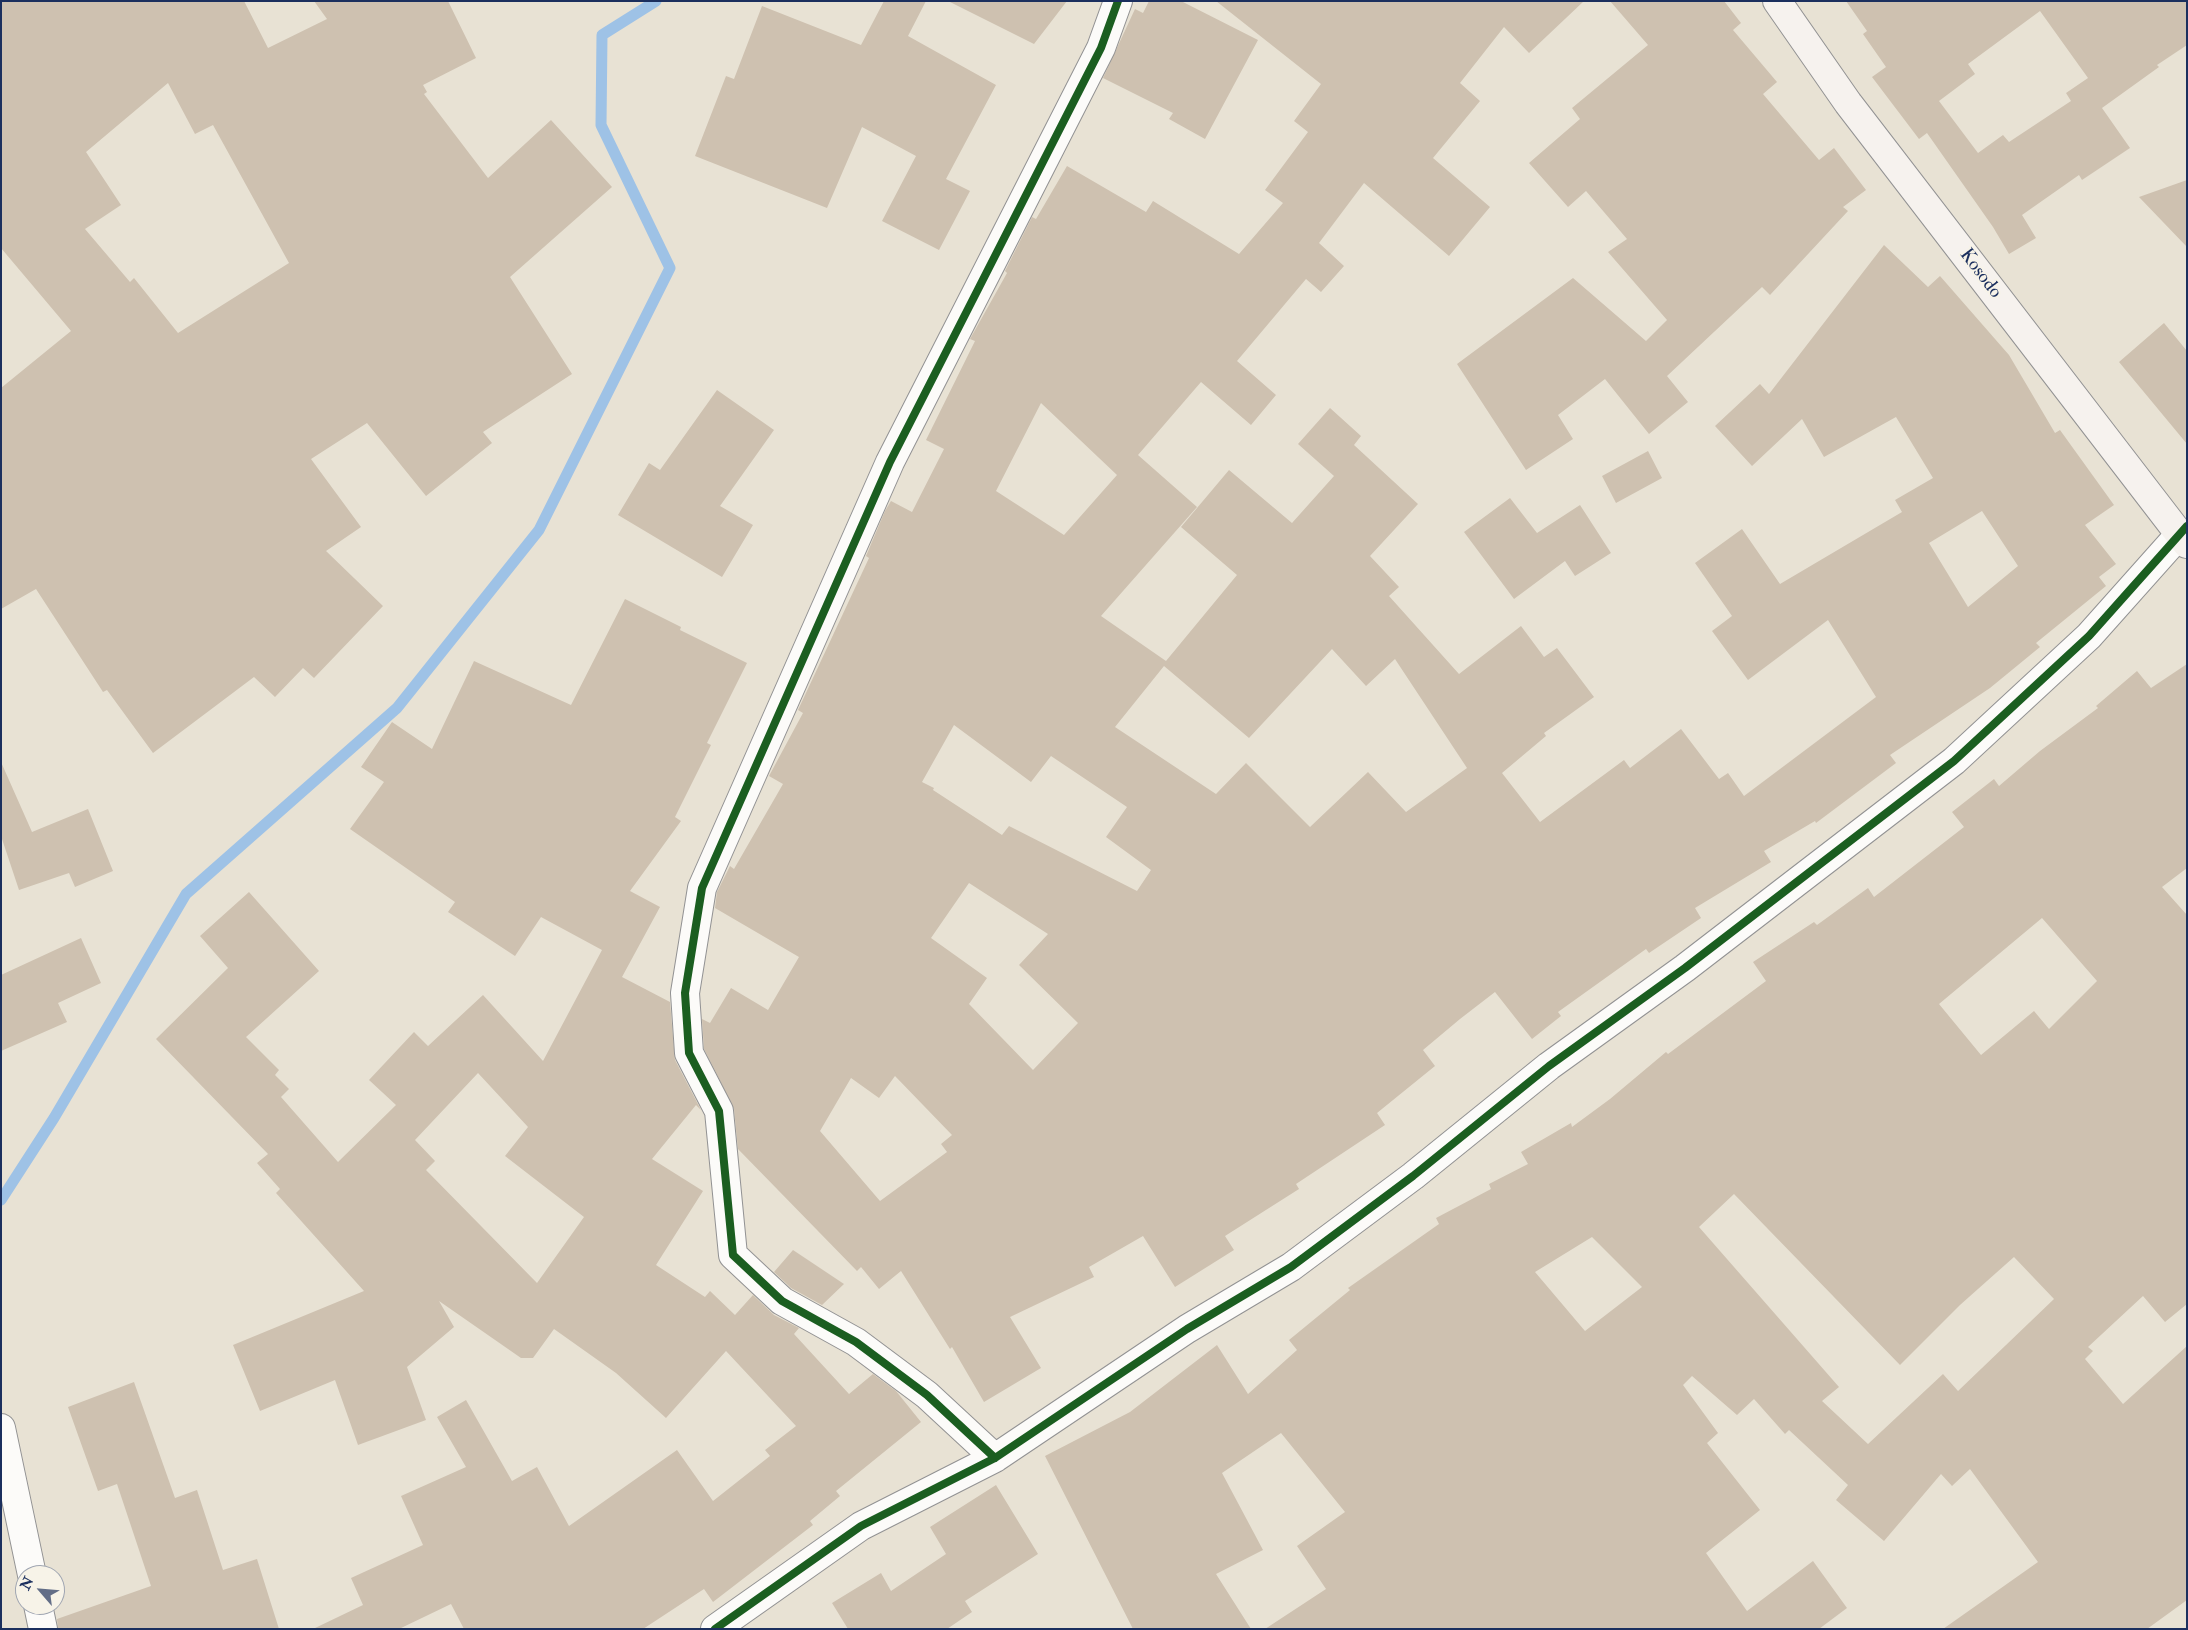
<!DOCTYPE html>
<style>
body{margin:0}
#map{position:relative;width:2188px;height:1630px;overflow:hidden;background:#e8e2d4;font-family:"IM FELL Double Pica",serif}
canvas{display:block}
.frame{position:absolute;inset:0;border:2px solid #1b2f5e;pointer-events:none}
.north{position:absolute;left:15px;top:1565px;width:50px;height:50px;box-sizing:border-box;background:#f7f3e8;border:1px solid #9fa5b1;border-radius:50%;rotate:297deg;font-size:14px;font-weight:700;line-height:20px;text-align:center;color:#1b2f5e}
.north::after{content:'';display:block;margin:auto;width:18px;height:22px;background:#636e87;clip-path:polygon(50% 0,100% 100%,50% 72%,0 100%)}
</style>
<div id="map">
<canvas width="2188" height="1630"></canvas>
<div class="frame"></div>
<div class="north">N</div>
</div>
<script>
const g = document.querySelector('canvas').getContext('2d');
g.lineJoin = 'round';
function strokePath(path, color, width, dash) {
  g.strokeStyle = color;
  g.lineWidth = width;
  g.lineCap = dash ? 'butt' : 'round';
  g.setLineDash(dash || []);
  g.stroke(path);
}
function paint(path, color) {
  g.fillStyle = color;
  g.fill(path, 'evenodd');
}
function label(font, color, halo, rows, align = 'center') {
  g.font = font + ' "IM FELL Double Pica",serif';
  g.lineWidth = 4;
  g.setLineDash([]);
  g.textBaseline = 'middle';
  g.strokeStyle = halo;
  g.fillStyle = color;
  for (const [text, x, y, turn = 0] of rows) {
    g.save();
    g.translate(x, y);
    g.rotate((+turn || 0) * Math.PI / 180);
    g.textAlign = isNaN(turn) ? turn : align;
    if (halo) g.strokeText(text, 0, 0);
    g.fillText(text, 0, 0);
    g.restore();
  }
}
strokePath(new Path2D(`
 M 1,1200 L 54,1118 L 186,894 L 397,708 L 539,530 L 670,268 L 601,125 L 602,35 L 656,1`), '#9ec2e6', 11);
paint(new Path2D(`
 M 1,1 L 244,1 L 268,48 L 327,19 L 314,1 L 448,1 L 476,58 L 423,85 L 427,92 L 424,94 L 488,178 L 551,120 L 612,187 L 510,277 L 572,374 L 483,432 L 492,443 L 426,496 L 367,423 L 311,459 L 361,527 L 326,551 L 383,606 L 314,678 L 303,668 L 275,697 L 254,677 L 153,753 L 107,690 L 103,692 L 36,589 L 1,609 L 1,388 L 71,331 L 1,248 ZM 168,83 L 195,134 L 213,125 L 289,263 L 178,333 L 134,278 L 130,282 L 85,229 L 121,205 L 86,152 Z
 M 884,1 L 926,1 L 908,36 L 996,85 L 946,179 L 970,191 L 939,250 L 882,221 L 916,156 L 862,127 L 827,208 L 695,156 L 726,76 L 734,79 L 762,6 L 861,45 Z
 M 948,1 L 1067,1 L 1034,44 Z
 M 1149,1 L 1181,1 L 1258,40 L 1205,139 L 1169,119 L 1173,113 L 1103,78 L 1135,9 L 1143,13 Z
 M 1216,1 L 1584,1 L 1529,53 L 1504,27 L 1460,83 L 1480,101 L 1433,158 L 1490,207 L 1449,256 L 1364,183 L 1319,243 L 1344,266 L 1321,292 L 1306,279 L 1237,361 L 1276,395 L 1251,425 L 1201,382 L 1138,455 L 1197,507 L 1101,616 L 1166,661 L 1237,575 L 1181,527 L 1229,470 L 1292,523 L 1334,476 L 1298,444 L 1330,408 L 1361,436 L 1354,445 L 1418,504 L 1370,556 L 1399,587 L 1389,596 L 1459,674 L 1521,626 L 1544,657 L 1557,648 L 1594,697 L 1544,733 L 1546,736 L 1502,773 L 1540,822 L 1624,760 L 1630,768 L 1681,729 L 1719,779 L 1728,773 L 1744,796 L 1876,697 L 1828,620 L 1748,680 L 1712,631 L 1732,616 L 1695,563 L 1742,529 L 1780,584 L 1902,512 L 1895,500 L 1933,478 L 1896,417 L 1824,457 L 1802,419 L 1752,466 L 1715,426 L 1760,384 L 1769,394 L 1884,245 L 1928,287 L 1940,276 L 2009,355 L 2055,433 L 2060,430 L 2114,505 L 2085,525 L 2116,564 L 2099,577 L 2106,586 L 2036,643 L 2040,647 L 1990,688 L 1890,755 L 1896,763 L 1816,823 L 1815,821 L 1764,851 L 1771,862 L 1695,908 L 1701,918 L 1649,953 L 1646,949 L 1558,1012 L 1561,1016 L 1532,1039 L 1495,992 L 1460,1019 L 1423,1050 L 1435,1066 L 1377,1113 L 1385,1125 L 1296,1184 L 1299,1189 L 1225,1236 L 1234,1250 L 1175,1287 L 1143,1236 L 1089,1267 L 1094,1277 L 1010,1317 L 1041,1368 L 984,1402 L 952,1347 L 950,1349 L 901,1271 L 879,1289 L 861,1267 L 857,1271 L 738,1149 L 734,1109 L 704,1049 L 702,1019 L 710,1023 L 731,988 L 768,1010 L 799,957 L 715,908 L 717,892 L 730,866 L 734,869 L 783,784 L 769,776 L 803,713 L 798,710 L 869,558 L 866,556 L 885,511 L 891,501 L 912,512 L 944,449 L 926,440 L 975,341 L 970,339 L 1007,273 L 1005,271 L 1032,217 L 1036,219 L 1067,166 L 1146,212 L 1153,201 L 1239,254 L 1283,203 L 1265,190 L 1308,132 L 1294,121 L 1321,84 ZM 1041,403 L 1117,475 L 1064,535 L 996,491 ZM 1982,511 L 2018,566 L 1968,607 L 1929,543 ZM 1332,649 L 1366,686 L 1395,659 L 1467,768 L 1406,812 L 1368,772 L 1310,827 L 1246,763 L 1216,794 L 1115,727 L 1164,666 L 1249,738 ZM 954,725 L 1031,782 L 1051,756 L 1127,807 L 1106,837 L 1151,870 L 1137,891 L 1009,826 L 1002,835 L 933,790 L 934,788 L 922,782 ZM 969,883 L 1048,934 L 1019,965 L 1078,1023 L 1033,1070 L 969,1004 L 987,978 L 931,938 ZM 895,1076 L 952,1135 L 941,1144 L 947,1152 L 880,1201 L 820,1131 L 851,1078 L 879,1098 Z
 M 1610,1 L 1724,1 L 1741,23 L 1733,30 L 1777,82 L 1763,94 L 1819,160 L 1834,148 L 1866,190 L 1843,207 L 1848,211 L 1770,295 L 1762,287 L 1667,376 L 1688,402 L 1649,434 L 1605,379 L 1558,415 L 1573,439 L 1526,470 L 1457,364 L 1573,278 L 1646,341 L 1667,320 L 1608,252 L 1627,239 L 1586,191 L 1568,207 L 1529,163 L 1580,119 L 1572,108 L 1648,45 Z
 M 1846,1 L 2187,1 L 2187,45 L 2157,65 L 2159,67 L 2102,108 L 2130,148 L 2082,180 L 2079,175 L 2022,215 L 2036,238 L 2009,254 L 1993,227 L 1927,133 L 1919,139 L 1872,77 L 1886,67 L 1863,34 L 1867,31 ZM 2040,11 L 2088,78 L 2066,93 L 2071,101 L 2009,142 L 2003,135 L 1978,153 L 1939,101 L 1975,74 L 1968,64 Z
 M 2187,180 L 2187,247 L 2139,197 Z
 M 2164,323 L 2187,351 L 2187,444 L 2119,362 Z
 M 717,390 L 774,430 L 720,506 L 753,525 L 722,577 L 618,515 L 649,463 L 660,470 Z
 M 1648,451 L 1662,478 L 1616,503 L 1602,476 Z
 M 1510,498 L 1537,533 L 1580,505 L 1611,553 L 1575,576 L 1565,561 L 1514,599 L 1464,532 Z
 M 625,599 L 681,627 L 680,630 L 747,663 L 707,743 L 711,745 L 675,817 L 681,821 L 630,891 L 660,907 L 622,977 L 670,1002 L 675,1060 L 701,1110 L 696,1105 L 652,1159 L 703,1191 L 656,1265 L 705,1297 L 710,1291 L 735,1315 L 753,1295 L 774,1315 L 799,1328 L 794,1334 L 849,1394 L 873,1374 L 896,1391 L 921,1422 L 836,1491 L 840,1496 L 810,1521 L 813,1525 L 713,1602 L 704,1589 L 643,1629 L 464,1629 L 451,1604 L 399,1629 L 313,1629 L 363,1605 L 351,1578 L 423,1545 L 401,1496 L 466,1467 L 437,1417 L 466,1400 L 512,1481 L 537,1467 L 569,1526 L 677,1450 L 713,1501 L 770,1456 L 765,1450 L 796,1426 L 726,1351 L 666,1418 L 616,1373 L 554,1329 L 533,1358 L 521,1358 L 439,1301 L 454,1327 L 407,1367 L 426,1420 L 358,1445 L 335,1380 L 260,1411 L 233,1345 L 364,1291 L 276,1193 L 280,1189 L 257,1163 L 268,1154 L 156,1039 L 228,968 L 200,936 L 249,892 L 319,971 L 246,1037 L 279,1070 L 275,1075 L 289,1089 L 281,1097 L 338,1162 L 396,1105 L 369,1080 L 414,1032 L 428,1046 L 483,995 L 543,1061 L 602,950 L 541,917 L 515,956 L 448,912 L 455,902 L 350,829 L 384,782 L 361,767 L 392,722 L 432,749 L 474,661 L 571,705 ZM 478,1073 L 528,1127 L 505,1156 L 584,1217 L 537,1283 L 426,1170 L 435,1161 L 415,1140 Z
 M 2187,664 L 2187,868 L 2162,887 L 2187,915 L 2187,1304 L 2165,1322 L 2143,1296 L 2088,1347 L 2093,1351 L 2085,1359 L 2123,1404 L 2187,1346 L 2187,1600 L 2147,1629 L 1943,1629 L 2038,1562 L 1970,1469 L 1952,1486 L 1941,1474 L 1884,1541 L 1836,1500 L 1848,1485 L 1789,1430 L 1785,1434 L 1754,1399 L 1737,1415 L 1692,1376 L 1683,1385 L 1718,1433 L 1707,1443 L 1760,1510 L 1706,1553 L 1747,1611 L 1813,1561 L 1847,1608 L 1819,1629 L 1265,1629 L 1326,1589 L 1297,1546 L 1345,1512 L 1281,1433 L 1222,1473 L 1263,1550 L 1216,1574 L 1251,1629 L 1133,1629 L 1045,1456 L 1130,1412 L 1217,1345 L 1248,1394 L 1297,1350 L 1289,1340 L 1350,1290 L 1348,1288 L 1439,1224 L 1436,1218 L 1491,1189 L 1489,1184 L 1528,1164 L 1521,1152 L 1571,1123 L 1572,1127 L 1610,1099 L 1666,1052 L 1668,1054 L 1766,981 L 1753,962 L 1814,922 L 1817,925 L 1868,888 L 1874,897 L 1964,827 L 1952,812 L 1994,779 L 1999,786 L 2040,751 L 2098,708 L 2096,706 L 2137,671 L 2151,688 ZM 2042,918 L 2097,981 L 2049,1029 L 2034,1011 L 1981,1055 L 1939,1004 ZM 1734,1194 L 1900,1365 L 1960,1305 L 2014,1257 L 2054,1299 L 1958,1391 L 1943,1374 L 1868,1444 L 1822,1401 L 1839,1387 L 1699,1227 ZM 1592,1237 L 1642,1287 L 1585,1331 L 1535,1272 Z
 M 1,762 L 32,832 L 88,809 L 113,871 L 75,887 L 69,873 L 19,890 L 1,836 Z
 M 81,938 L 101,983 L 58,1003 L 67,1022 L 1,1051 L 1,975 Z
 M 793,1250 L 844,1284 L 822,1305 L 791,1288 L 774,1272 Z
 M 134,1382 L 175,1498 L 197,1490 L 223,1570 L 257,1559 L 279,1629 L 58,1629 L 57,1619 L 151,1586 L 117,1484 L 98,1491 L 68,1407 Z
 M 996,1485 L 1038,1554 L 965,1601 L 972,1612 L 947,1629 L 848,1629 L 832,1603 L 881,1573 L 891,1591 L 946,1554 L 930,1527 Z`), '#cec1b0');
const street = new Path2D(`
 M 1,1428 L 32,1575
 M 995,1458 L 927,1395 L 856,1342 L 782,1301 L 733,1255 L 719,1111 L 689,1053 L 685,993 L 702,888 L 890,462 L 1101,48 L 1118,1
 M 38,1605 L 43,1629
 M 715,1629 L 861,1526 L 995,1458 L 1187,1329 L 1291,1267 L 1413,1176 L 1549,1066 L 1685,968 L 1954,761 L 2089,636 L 2179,535`);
const secondary = new Path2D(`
 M 1777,1 L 1848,103 L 2187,544`);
strokePath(street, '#929293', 30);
strokePath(secondary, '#929293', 30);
strokePath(street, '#fcfbf9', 28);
strokePath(secondary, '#f6f2ee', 28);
strokePath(new Path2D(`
 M 995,1458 L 927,1395 L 856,1342 L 782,1301 L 733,1255 L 719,1111 L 689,1053 L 685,993 L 702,888 L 890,462 L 1101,48 L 1118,1
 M 715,1629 L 861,1526 L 995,1458 L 1187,1329 L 1291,1267 L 1413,1176 L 1549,1066 L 1685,968 L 1954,761 L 2089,636 L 2187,526`), '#1b5e20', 8);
label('19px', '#1b2f5e', '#f7f3e8', [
 ["Kosodo",1980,274,53]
]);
</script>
